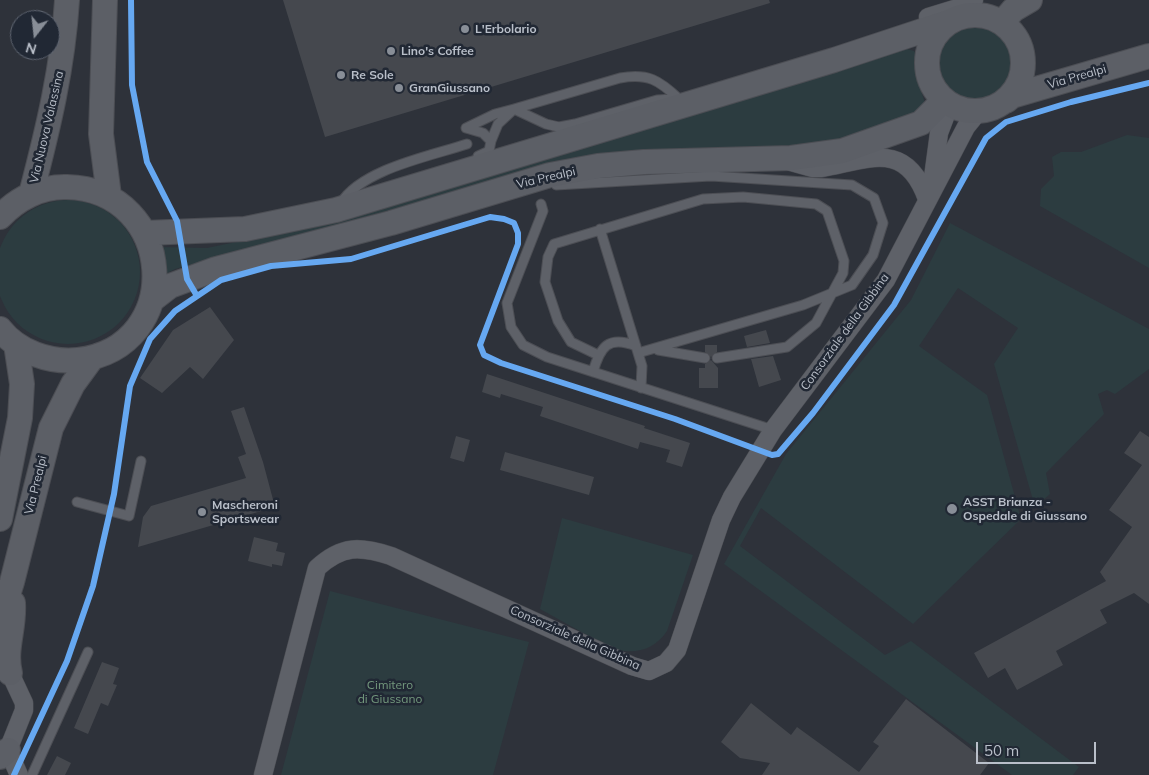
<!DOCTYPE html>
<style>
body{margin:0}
#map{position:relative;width:1149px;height:775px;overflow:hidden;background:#2e323a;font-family:Mulish,sans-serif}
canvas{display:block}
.north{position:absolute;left:10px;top:10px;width:50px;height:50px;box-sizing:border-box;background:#212834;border:1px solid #5e6470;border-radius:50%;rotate:196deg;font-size:14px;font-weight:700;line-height:20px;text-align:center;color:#b9bfc9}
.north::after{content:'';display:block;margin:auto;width:18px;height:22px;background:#888e97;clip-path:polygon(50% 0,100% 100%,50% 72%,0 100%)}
.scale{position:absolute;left:976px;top:742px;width:120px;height:22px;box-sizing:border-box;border:2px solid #b9bfc9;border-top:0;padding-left:6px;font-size:15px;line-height:18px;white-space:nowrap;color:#b9bfc9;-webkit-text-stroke:4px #212834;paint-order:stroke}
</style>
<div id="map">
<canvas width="1149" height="775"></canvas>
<div class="north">N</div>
<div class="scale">50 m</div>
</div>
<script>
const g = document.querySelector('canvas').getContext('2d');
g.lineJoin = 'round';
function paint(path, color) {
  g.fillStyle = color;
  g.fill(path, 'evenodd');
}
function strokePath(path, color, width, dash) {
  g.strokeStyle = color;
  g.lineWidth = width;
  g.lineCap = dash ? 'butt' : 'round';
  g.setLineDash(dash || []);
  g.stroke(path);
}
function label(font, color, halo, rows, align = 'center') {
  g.font = font + ' Mulish,sans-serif';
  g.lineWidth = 5;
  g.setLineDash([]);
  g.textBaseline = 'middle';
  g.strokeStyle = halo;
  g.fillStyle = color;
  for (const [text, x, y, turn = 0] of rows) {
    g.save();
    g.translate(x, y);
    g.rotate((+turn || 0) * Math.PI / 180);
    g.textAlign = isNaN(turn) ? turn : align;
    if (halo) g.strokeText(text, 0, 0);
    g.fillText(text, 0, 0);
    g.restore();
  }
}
paint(new Path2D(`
 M937 63a39 39 0 1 1 78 0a39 39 0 1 1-78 0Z
 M 907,49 L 914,51 L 917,56 L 916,75 L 925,103 L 920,115 L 828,145 L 548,167 L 175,269 L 162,276 L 156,247 L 207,248 L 246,240 Z
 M 1127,135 L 1149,138 L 1149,268 L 1040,206 L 1041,189 L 1054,176 L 1052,157 L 1061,152 L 1081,152 Z
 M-4 272a72 72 0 1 1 144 0a72 72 0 1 1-144 0Z
 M 950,223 L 1149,329 L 1149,369 L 1115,394 L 1107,390 L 1098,394 L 1104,414 L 1046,473 L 1050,494 L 1035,507 L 994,364 L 1018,328 L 958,288 L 919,346 L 987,395 L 1021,519 L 913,624 L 761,508 L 740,546 L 885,655 L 911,641 L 1079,767 L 1073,775 L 1012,775 L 724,564 L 786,454 L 911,300 Z
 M 562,518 L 693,555 L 667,631 C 657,646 642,653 624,651 C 611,650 555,617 540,609 Z
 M 330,591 L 529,642 L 493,775 L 281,775 Z`), '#2c3c40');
paint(new Path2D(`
 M 283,0 L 769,0 L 770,3 L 325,137 Z
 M 210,307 L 234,340 L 203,379 L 190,367 L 162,393 L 140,378 L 173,330 Z
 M 766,330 L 770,343 L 747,347 L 744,336 Z
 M 705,345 L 717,345 L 717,352 L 711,357 L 705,352 Z
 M 773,356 L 781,380 L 759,387 L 751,359 Z
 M 711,360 L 718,368 L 718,388 L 699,388 L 699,368 L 705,368 L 705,364 Z
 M 487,374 L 645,426 L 644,428 L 690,443 L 682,467 L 666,462 L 670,450 L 640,442 L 638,449 L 540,416 L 543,407 L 501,394 L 500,398 L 482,392 Z
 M 244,407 L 263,462 L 275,507 L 138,547 L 143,517 L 151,506 L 246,478 L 238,457 L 246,454 L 231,411 Z
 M 1140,431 L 1149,437 L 1149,604 L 1134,593 L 1100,610 L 1107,623 L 1056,651 L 1063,665 L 1017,690 L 1005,668 L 988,678 L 974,653 L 1106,581 L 1100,572 L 1132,527 L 1109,510 L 1142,465 L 1124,453 Z
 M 456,436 L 470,440 L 464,462 L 450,458 Z
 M 505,452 L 594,477 L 589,495 L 500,470 Z
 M 254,537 L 278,543 L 276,551 L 285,553 L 282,566 L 272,564 L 272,567 L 248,561 Z
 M 102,662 L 119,668 L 113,684 L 117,685 L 108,706 L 101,703 L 88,734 L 74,728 Z
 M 906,699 L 989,763 L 980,775 L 762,775 L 770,763 L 740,758 L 721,742 L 751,703 L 791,735 L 797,727 L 859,772 L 879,746 L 873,742 Z
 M 57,756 L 71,763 L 65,775 L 47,775 Z`), '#45484e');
const service = new Path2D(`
 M 466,128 L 495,114 L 514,109 L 546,124 L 559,127 L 575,124 L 657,100 L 673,99
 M 466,128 L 483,133 L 491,141 L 489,151 L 478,156
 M 491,141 L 498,124 L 514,109 L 620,78 C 648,73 659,80 679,99
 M 556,185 L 711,176 L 852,185 L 874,198 L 883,223 L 873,255 L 852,285 L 803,305 L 638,353
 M 341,203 C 362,169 431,156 467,144
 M 541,204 L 543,211 L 507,303 L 511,327 L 523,345 L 547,357 L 773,430
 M 600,229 L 642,366 L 641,388
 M 658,350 L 705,358
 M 598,355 L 571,342 L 558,321 L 545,282 L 548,257 L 554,244 L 703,199 L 743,197 L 785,201 L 816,204 L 827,211 L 844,261 L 843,273 L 816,323 L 787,347 L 717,358
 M 593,372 C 600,347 608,335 636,346
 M 77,502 L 129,516 L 141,461
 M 32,775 L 88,652`);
const minor = new Path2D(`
 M 928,17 L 961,7 L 974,0
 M 788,161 L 813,168 L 822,168 C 870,159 906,140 927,199
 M 932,185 L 939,133 L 950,104
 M 10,673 L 24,703 L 24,710 L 8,750 L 19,775
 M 263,775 L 317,568 C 342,545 360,546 391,556 L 632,666 L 649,671 L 666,663 L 677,650 L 721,520 L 732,497 L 773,430 L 886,280 L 966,127 L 979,111`);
const secondary = new Path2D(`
 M 105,0 L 101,134 L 109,196
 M927 63a48 48 0 1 1 96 0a48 48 0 1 1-96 0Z
 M 1002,23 L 1013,10 L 1030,0
 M 1006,101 L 1012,96 L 1149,56
 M 31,194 C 48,129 63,67 67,0
 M 0,217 C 17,199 41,186 67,187 C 176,190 187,347 78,360 C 50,363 18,352 0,329
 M 145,233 L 245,229 L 336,210 L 834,60 L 949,22
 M 152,300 L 170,286 L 216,269 L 391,223 L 550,175 L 598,166 L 644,162 L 791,158 L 842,151 L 921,123 L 944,100
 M 0,519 L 20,418 L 22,384 L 16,344
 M 0,621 L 12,582 L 51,428 L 73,384 L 92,358
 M 10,673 C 4,649 15,628 13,603
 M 0,757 L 8,750`);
strokePath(service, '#4c4e54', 11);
strokePath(minor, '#4c4e54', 19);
strokePath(secondary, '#4c4e54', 26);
strokePath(service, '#5e6168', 9);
strokePath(minor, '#5e6168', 18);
strokePath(secondary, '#5c5f66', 24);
strokePath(new Path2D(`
 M 131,0 L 132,85 L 147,162 L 177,221 L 187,279 L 197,296
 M 14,775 L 67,661 L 93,586 L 114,494 L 130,386 L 150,339 L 175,311 L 221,280 L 271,266 L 351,259 L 490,217 L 504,219 L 514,223 L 518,233 L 518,244 L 480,345 L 484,355 L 501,363 L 675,419 L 772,455 L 778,454 L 813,413 L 894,305 L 986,138 L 1006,122 L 1071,102 L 1149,83`), '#66a8f1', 6);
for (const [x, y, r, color] of [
 [465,29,5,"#888e97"],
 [391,51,5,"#888e97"],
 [341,75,5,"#888e97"],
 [399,88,5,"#888e97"],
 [952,509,6,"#888e97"],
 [202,512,5,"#888e97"]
]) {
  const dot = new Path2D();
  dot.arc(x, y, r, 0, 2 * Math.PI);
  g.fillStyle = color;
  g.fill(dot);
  strokePath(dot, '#212834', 2);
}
label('bold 12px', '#b9bfc9', '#212834', [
 ["L'Erbolario",475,29],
 ["Lino's Coffee",401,51],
 ["Re Sole",351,75],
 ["GranGiussano",409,88],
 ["ASST Brianza -",963,502],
 ["Ospedale di Giussano",963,516],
 ["Mascheroni",212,505],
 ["Sportswear",212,519]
], 'left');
label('12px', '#b9bfc9', '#212834', [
 ["Via Prealpi",1077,77,-16],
 ["Via Nuova Valassina",47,127,-77],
 ["Via Prealpi",546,178,-13],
 ["Consorziale della Gibbina",845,332,-54],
 ["Via Prealpi",36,485,-76],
 ["Consorziale della Gibbina",575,638,24]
]);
label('12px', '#73987d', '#212834', [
 ["Cimitero",390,685],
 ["di Giussano",390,699]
]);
</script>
